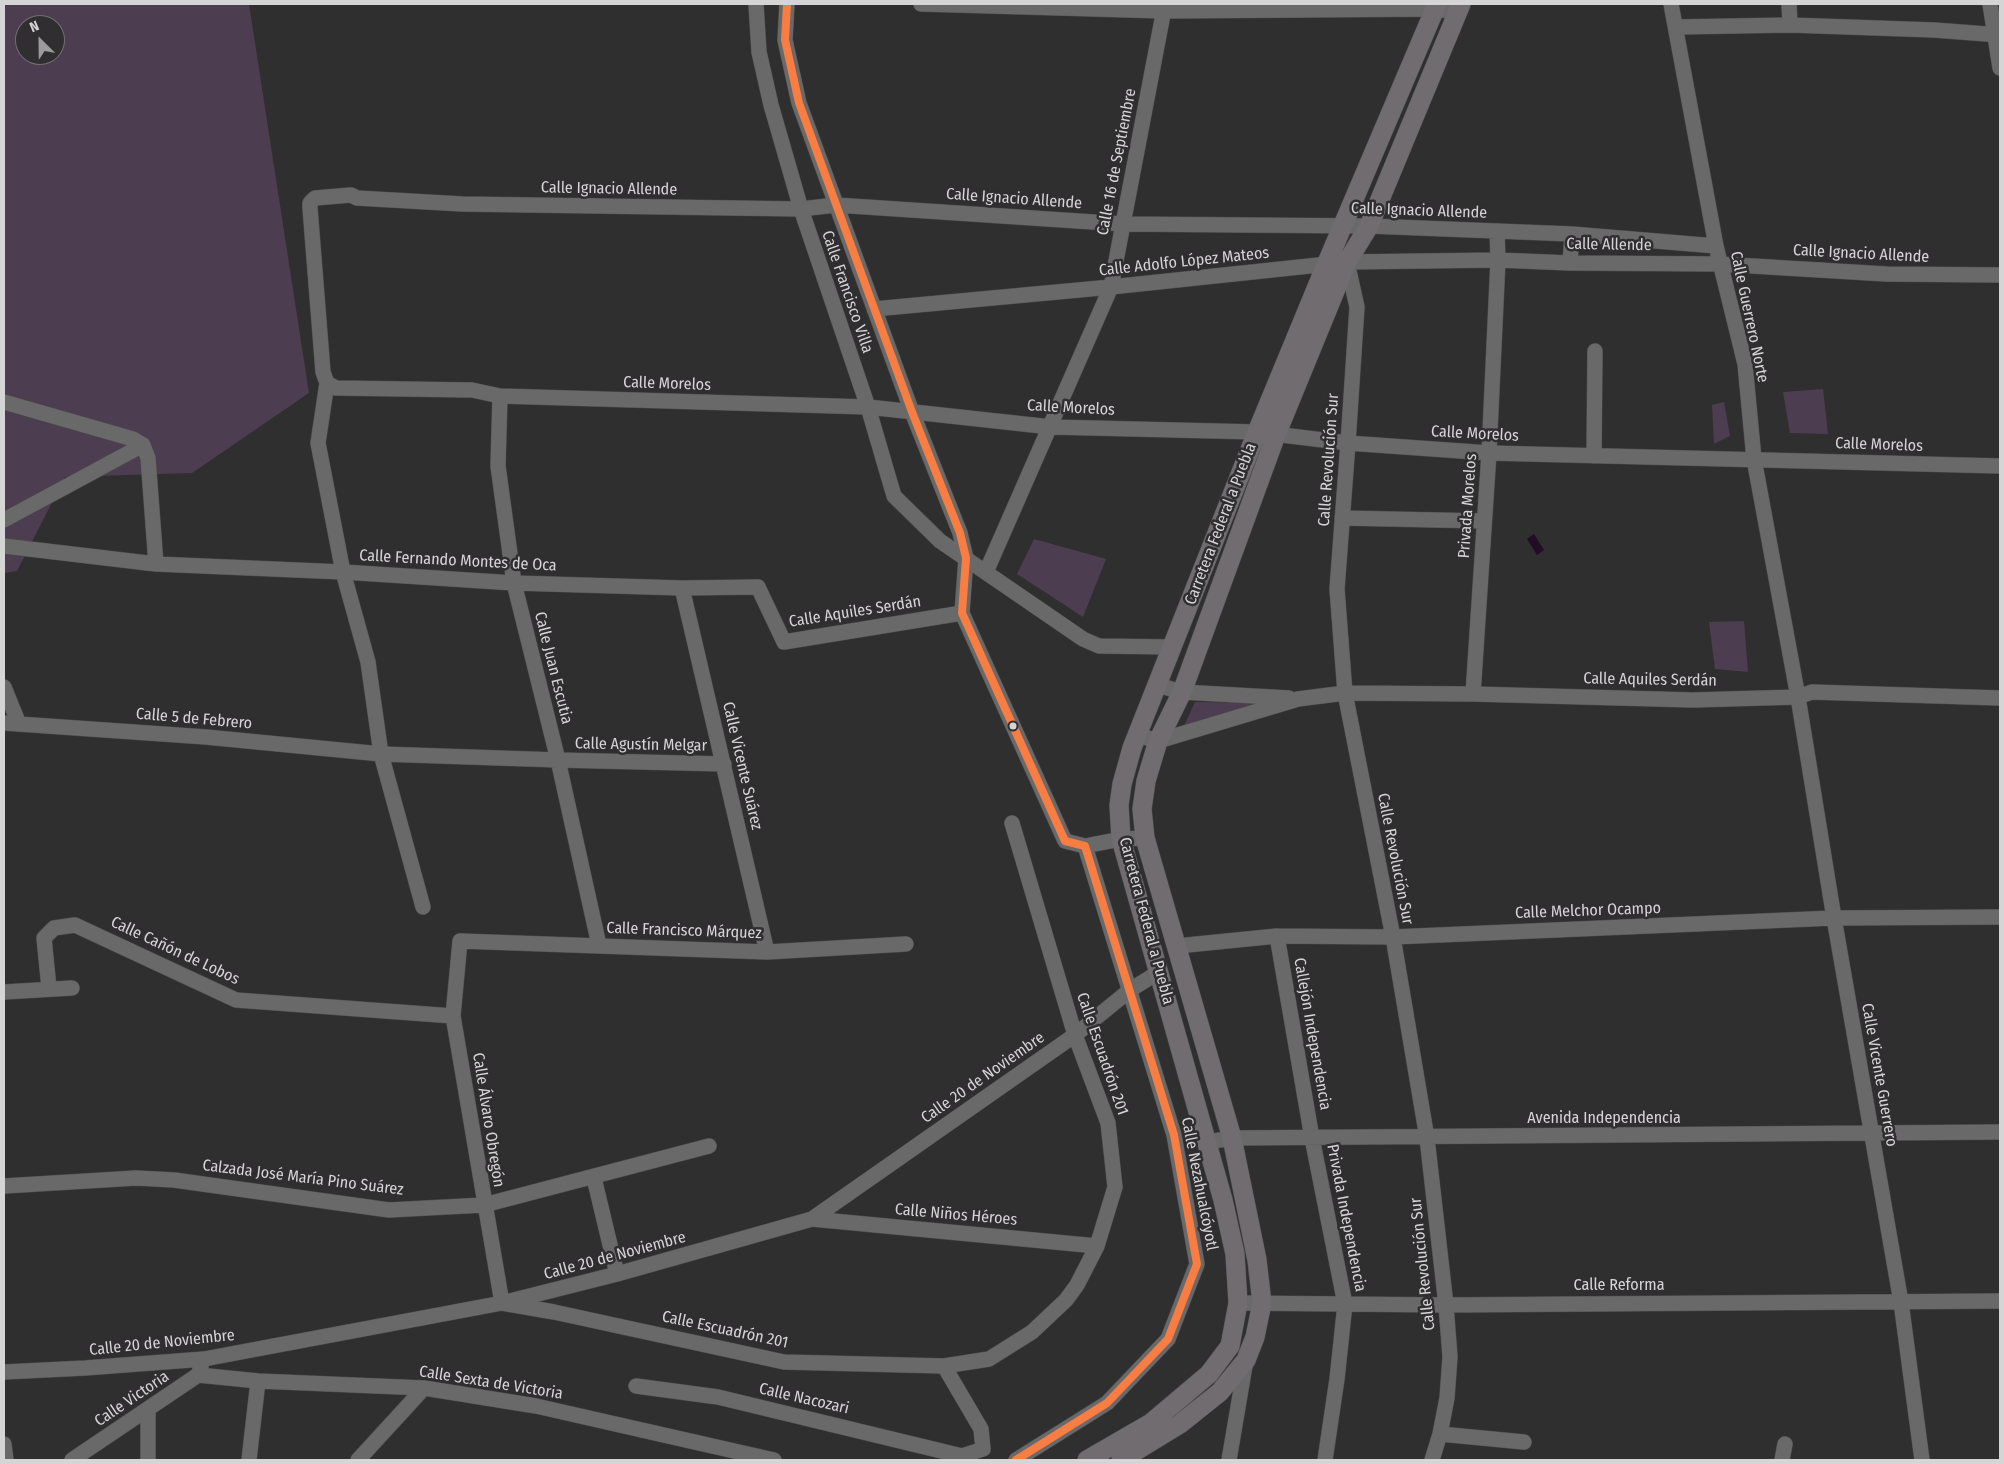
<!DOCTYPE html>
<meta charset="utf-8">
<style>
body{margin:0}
#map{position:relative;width:2004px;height:1464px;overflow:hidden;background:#2f2f2f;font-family:"Fira Sans Condensed",sans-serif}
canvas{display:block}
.frame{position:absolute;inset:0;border:5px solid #d6d5d6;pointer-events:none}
.north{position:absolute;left:15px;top:15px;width:50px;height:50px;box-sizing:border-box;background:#302e30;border:1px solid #727172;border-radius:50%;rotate:337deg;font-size:14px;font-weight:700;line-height:20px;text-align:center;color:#d6d5d6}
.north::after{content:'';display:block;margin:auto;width:18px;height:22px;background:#9c9b9c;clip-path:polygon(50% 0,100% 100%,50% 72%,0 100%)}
</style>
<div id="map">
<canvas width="2004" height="1464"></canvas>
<div class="frame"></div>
<div class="north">N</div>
</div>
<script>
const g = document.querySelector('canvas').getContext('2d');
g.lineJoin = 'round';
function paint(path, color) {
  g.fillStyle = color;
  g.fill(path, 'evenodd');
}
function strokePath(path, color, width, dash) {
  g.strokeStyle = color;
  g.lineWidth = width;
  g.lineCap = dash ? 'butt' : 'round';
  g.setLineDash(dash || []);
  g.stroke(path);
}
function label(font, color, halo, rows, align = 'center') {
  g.font = font + ' "Fira Sans Condensed",sans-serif';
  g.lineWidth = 5;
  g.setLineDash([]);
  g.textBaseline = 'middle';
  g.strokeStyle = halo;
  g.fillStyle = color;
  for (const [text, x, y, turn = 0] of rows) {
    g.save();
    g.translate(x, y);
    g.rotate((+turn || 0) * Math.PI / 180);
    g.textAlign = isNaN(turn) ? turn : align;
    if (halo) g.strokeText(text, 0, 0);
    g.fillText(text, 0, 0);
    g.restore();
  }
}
paint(new Path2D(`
 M 4,4 L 249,4 L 309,393 L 192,473 L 65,477 L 17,571 L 4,573 ZM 25,25 L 55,25 L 55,55 L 25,55 Z
 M 1823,389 L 1828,434 L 1790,433 L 1783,392 Z
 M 1724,402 L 1730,436 L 1714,444 L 1712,405 Z
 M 1034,539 L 1106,559 L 1083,617 L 1017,574 Z
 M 1744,621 L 1748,672 L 1715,669 L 1709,622 Z
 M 1195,702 L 1271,703 L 1183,728 Z`), '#4d3d50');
paint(new Path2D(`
 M 1534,534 L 1544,550 L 1537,555 L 1527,539 Z`), '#220c26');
const minor = new Path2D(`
 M 756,4 L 759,52 L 771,105 L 801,209 L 868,407 L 894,496 L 940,541 L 1083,639 L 1099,646 L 1173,647
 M 787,4 L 785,40 L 799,103 L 912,412 L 960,533 L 966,558 L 962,613 L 1065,841 L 1085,846 L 1174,1135 L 1197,1264 L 1168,1339 L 1107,1403 L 1016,1460
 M 921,4 L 1164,11 L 1435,9 L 1457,12
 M 1671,4 L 1716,246 L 1745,364 L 1754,459 L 1798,697 L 1834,918 L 1901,1302 L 1922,1460
 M 1789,4 L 1790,25
 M 1990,4 L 2000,68
 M 1676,27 L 1790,25 L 1934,30 L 2000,35
 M 1716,246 L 1572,234 L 1369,226 L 1123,224 L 836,205 L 801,209 L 462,204 L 357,198 L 351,195 L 315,198 L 310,203 L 310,208 L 323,372 L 327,383 L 336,388 L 472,390 L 500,396 L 868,407 L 1051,427 L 1257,432 L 1348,443 L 1489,453 L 2000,466
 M 1347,262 L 1357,307 L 1348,443 L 1337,589 L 1345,693 L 1393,937 L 1427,1138 L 1446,1305 L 1450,1357 L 1447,1398 L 1440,1434 L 1432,1460
 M 1570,263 L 1572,234
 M 874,309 L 1111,287 L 1347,262 L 1498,260 L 1570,263 L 1719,264 L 1886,274 L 2000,275
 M 327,383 L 318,443 L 343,572 L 368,662 L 381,754 L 423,907
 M 500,396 L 498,466 L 514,583 L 558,760 L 599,945
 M 4,402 L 133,439 L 143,445 L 148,458 L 156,564
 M 1594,456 L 1595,351
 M 1342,518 L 1484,521
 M 4,520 L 143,445
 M 4,546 L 156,564 L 343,572 L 514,583 L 682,588 L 758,587 L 784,642 L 962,613
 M 986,572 L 1111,287 L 1165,4
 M 682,588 L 767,952
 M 1157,685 L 1182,692 L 1289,698
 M 4,687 L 19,724
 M 1473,694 L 1489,453 L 1498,260 L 1497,231
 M 4,723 L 206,737 L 381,754 L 558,760 L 724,764
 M 1137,735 L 1158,741 L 1298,699 L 1345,693 L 1473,694 L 1693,700 L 1798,697 L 1812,692 L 2000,698
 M 1085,846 L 1121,839 L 1145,838
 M 1277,936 L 1312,1138 L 1345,1304 L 1337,1379 L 1325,1460
 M 906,944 L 767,952 L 460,941 L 453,1016 L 502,1303 L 554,1312 L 784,1362 L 944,1366 L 989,1359 L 1032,1332 L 1066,1300 L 1077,1285 L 1097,1246 L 1115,1187 L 1108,1123 L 1075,1035 L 1012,823
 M 1177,946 L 1277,936 L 1393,937 L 1834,918 L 2000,917
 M 49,988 L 44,938 L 54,928 L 75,925 L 236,1000 L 453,1016
 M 4,992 L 72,988
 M 1208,1142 L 1232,1138 L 2000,1132
 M 594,1178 L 617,1274
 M 4,1186 L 136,1178 L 174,1180 L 389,1210 L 484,1205 L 709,1146
 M 812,1219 L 1097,1246
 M 1238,1303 L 1446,1305 L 2000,1301
 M 944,1366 L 981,1429 L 983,1449 L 962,1456 L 961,1460
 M 4,1372 L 85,1368 L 204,1359 L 502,1303 L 617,1274 L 812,1219 L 1075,1035 L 1130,990 L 1159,972
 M 198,1375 L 258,1381 L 424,1388 L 536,1406 L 774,1460
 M 636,1386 L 718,1397 L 962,1456
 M 148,1410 L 148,1460
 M 1440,1434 L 1524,1442
 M 4,1444 L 6,1460
 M 72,1460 L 198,1375 L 201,1367
 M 249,1460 L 258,1381
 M 358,1460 L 424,1388
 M 1229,1460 L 1246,1360
 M 1782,1460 L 1785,1444`);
const major = new Path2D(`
 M 1087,1460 L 1151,1423 L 1209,1374 L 1230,1346 L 1238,1303 L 1235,1254 L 1223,1200 L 1121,839 L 1119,805 L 1122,784 L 1132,748 L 1257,432 L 1326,265 L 1437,4
 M 1121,1460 L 1180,1424 L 1220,1392 L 1246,1360 L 1255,1337 L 1262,1303 L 1257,1260 L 1232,1138 L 1145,838 L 1142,809 L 1146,781 L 1158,741 L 1182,692 L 1276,435 L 1347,262 L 1369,226 L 1461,4`);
strokePath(minor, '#4d4d4d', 16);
strokePath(major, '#4d4d4d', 20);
strokePath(minor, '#696969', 15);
strokePath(major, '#706c70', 19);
strokePath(new Path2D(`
 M 787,4 L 785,40 L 799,103 L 912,412 L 960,533 L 966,558 L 962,613 L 1065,841 L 1085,846 L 1174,1135 L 1197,1264 L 1168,1339 L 1107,1403 L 1016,1460`), '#f77d43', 8);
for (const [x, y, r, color] of [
 [1013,726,4.5,"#d6d5d6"]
]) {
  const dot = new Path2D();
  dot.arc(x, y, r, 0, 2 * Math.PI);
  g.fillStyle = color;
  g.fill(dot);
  strokePath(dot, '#302e30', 2);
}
label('16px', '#d6d5d6', '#302e30', [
 ["Calle 16 de Septiembre",1117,162,-79],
 ["Calle Ignacio Allende",609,189,1],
 ["Calle Ignacio Allende",1014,199,4],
 ["Calle Ignacio Allende",1419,211,2],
 ["Calle Allende",1609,245,1],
 ["Calle Ignacio Allende",1861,254,3],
 ["Calle Adolfo López Mateos",1184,262,-6],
 ["Calle Francisco Villa",847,292,71],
 ["Calle Guerrero Norte",1749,317,78],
 ["Calle Morelos",667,384,2],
 ["Calle Morelos",1071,408,3],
 ["Calle Morelos",1475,434,3],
 ["Calle Morelos",1879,445,2],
 ["Calle Revolución Sur",1329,460,-86],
 ["Privada Morelos",1468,506,-86],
 ["Carretera Federal a Puebla",1221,524,-69],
 ["Calle Fernando Montes de Oca",458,561,3],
 ["Calle Aquiles Serdán",855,612,-9],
 ["Calle Juan Escutia",553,668,76],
 ["Calle Aquiles Serdán",1650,680,1],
 ["Calle 5 de Febrero",194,719,5],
 ["Calle Agustín Melgar",641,745,1],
 ["Calle Vicente Suárez",742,766,77],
 ["Calle Revolución Sur",1395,859,79],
 ["Calle Melchor Ocampo",1588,911,-2],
 ["Carretera Federal a Puebla",1146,921,75],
 ["Calle Francisco Márquez",684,931,2],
 ["Calle Cañón de Lobos",175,951,25],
 ["Callejón Independencia",1312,1034,80],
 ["Calle Escuadrón 201",1102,1054,71],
 ["Calle Vicente Guerrero",1879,1075,80],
 ["Calle 20 de Noviembre",983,1078,-35],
 ["Avenida Independencia",1604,1119],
 ["Calle Álvaro Obregón",488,1120,81],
 ["Calzada José María Pino Suárez",303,1178,7],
 ["Calle Nezahualcóyotl",1199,1184,79],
 ["Calle Niños Héroes",956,1215,5],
 ["Privada Independencia",1346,1218,79],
 ["Calle 20 de Noviembre",615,1256,-15],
 ["Calle Revolución Sur",1423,1264,-96],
 ["Calle Reforma",1619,1286],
 ["Calle Escuadrón 201",725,1330,12],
 ["Calle 20 de Noviembre",162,1343,-6],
 ["Calle Sexta de Victoria",491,1383,9],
 ["Calle Victoria",132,1399,-34],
 ["Calle Nacozari",804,1399,13]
]);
</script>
